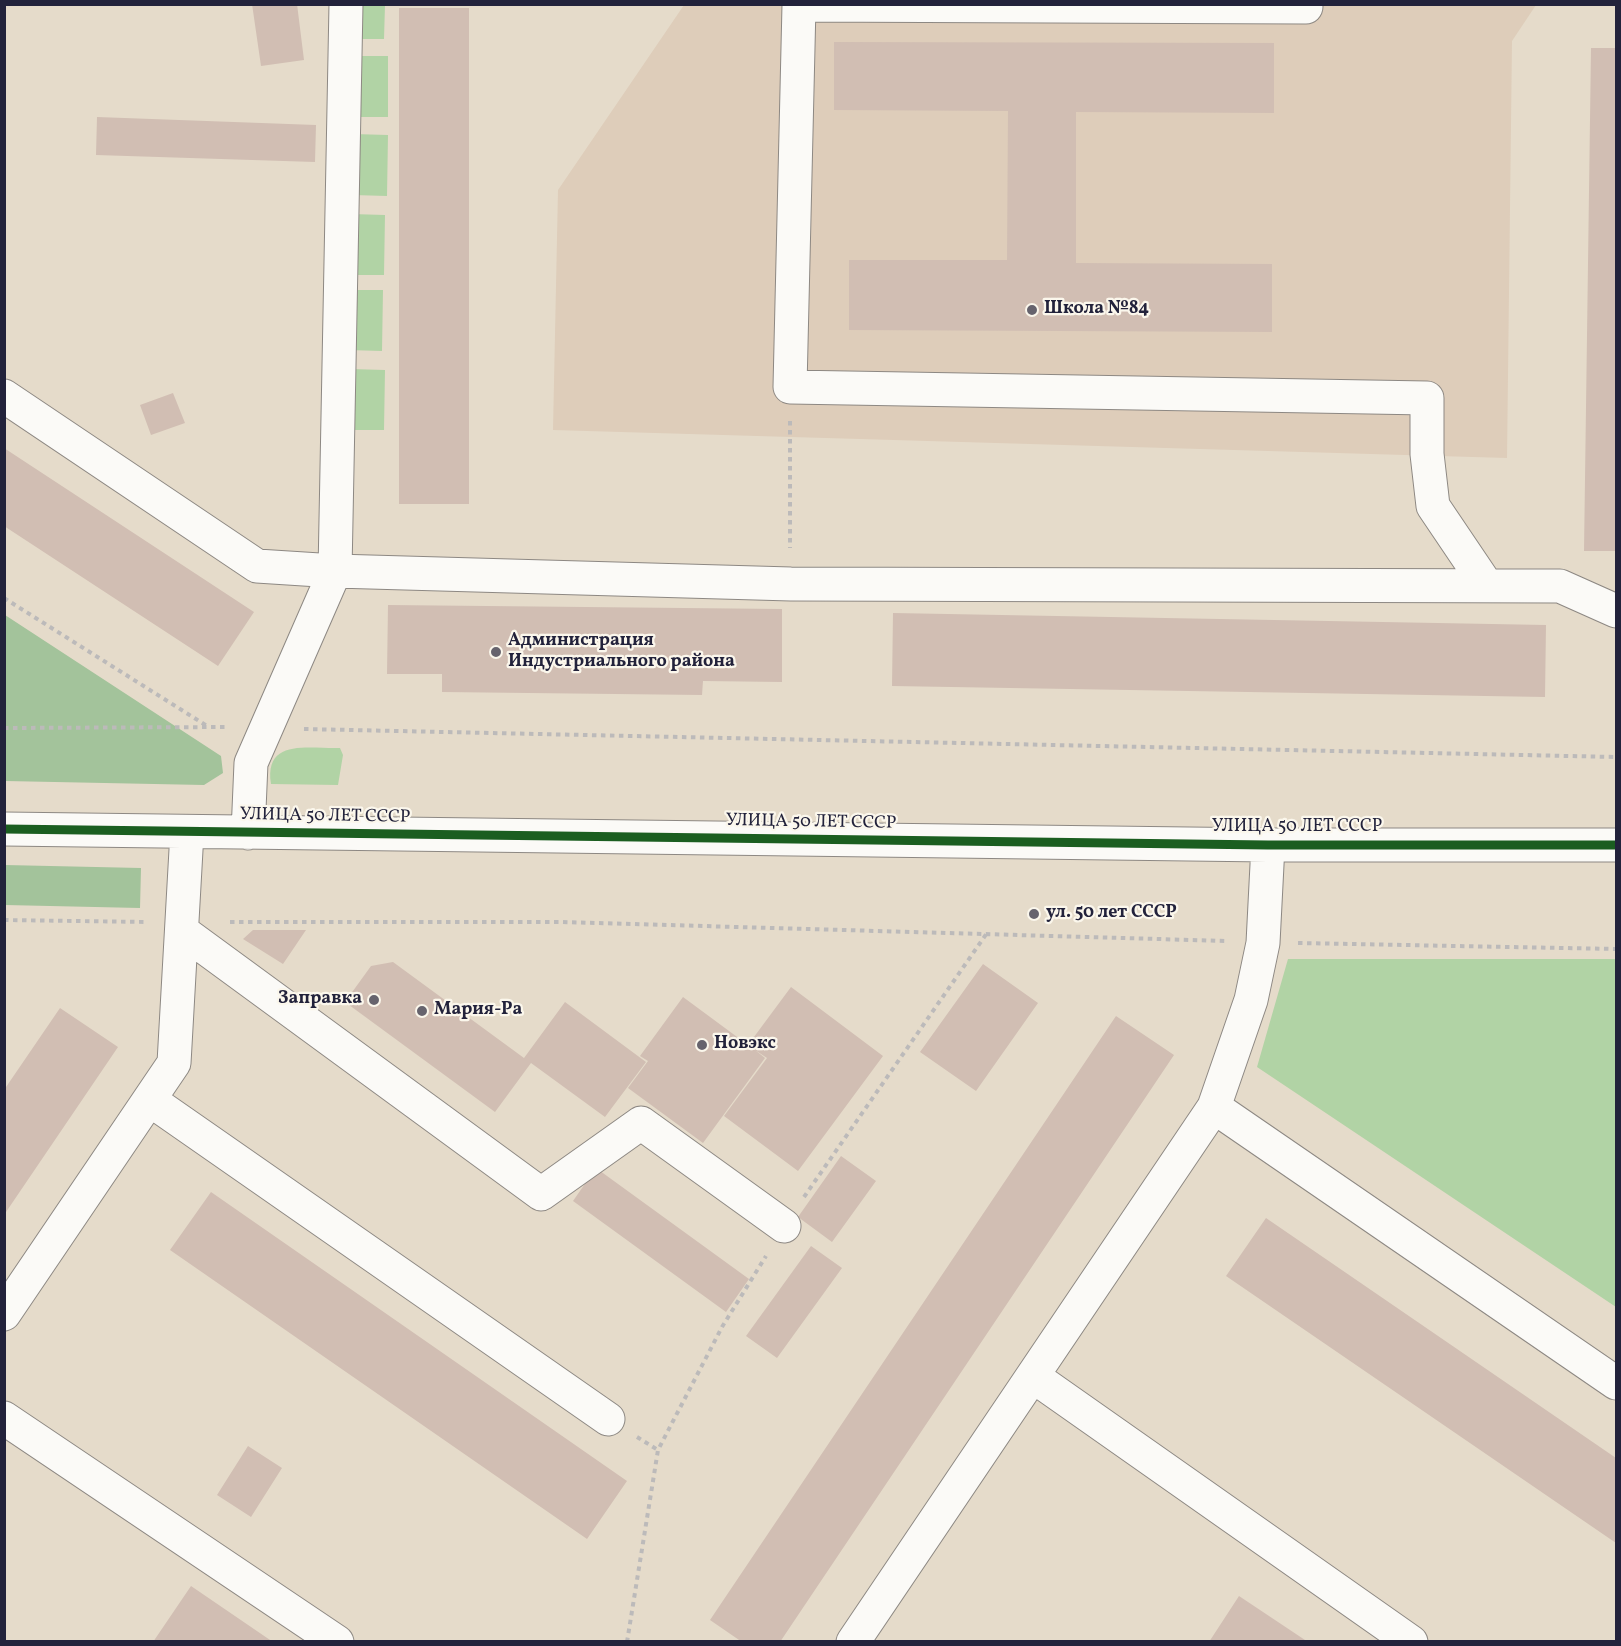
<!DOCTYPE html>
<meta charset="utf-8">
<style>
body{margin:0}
#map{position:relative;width:1621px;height:1646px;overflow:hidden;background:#e5dbca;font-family:Vollkorn,serif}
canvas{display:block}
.frame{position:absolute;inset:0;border:6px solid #22223b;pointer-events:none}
</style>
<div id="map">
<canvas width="1621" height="1646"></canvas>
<div class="frame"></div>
</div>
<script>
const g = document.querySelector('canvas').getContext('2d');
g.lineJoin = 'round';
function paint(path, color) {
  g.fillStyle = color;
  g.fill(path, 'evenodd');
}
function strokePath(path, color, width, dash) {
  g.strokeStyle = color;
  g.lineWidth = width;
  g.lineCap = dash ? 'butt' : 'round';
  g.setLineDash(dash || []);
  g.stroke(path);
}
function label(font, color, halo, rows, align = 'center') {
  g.font = font + ' Vollkorn,serif';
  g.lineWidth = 4.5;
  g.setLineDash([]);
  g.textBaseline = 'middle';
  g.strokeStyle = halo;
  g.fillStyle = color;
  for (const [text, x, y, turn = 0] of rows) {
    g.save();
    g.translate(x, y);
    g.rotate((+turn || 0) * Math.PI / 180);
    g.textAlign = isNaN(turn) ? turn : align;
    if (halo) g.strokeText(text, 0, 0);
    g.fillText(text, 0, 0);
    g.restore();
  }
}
paint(new Path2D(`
 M 684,5 L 1536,5 L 1512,41 L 1507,458 L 553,430 L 558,190 Z`), '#decdba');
paint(new Path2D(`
 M 357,5 L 385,5 L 384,39 L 354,39 Z
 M 354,56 L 388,56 L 388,117 L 353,117 Z
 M 353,134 L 388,135 L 387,196 L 353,195 Z
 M 351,214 L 385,215 L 384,275 L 350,275 Z
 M 349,290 L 383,290 L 382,351 L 348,350 Z
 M 350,369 L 385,370 L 384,430 L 350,430 Z
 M 340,748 L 343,755 L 338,785 L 271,784 C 264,738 308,749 340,748 Z
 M 1288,959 L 1616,959 L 1616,1307 L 1257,1067 Z`), '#b1d3a5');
paint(new Path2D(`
 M 5,615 L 221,756 L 223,773 L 204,785 L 5,781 Z
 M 5,865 L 141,868 L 140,908 L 5,905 Z`), '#a3c39b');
paint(new Path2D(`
 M 252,4 L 297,4 L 304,60 L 261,66 Z
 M 399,8 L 469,8 L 469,504 L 399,504 Z
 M 834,42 L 1274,43 L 1274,113 L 1076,112 L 1076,263 L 1272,264 L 1272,332 L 849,330 L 849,260 L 1007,260 L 1008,111 L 834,110 Z
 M 1591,48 L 1616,48 L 1616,551 L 1584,551 Z
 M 97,117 L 316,125 L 315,162 L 96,155 Z
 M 173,393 L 185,423 L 151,435 L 140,405 Z
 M 4,448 L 254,612 L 218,666 L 4,526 Z
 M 388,605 L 782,609 L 782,682 L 703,681 L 702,695 L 442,692 L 442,674 L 387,674 Z
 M 893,613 L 1546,625 L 1545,697 L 892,686 Z
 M 253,930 L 306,930 L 283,964 L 243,939 Z
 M 393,962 L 524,1058 L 565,1002 L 646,1062 L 605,1117 L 531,1063 L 495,1112 L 345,1002 L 371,966 Z
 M 983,964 L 1038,1003 L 976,1091 L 920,1052 Z
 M 791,987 L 883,1056 L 798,1171 L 724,1116 L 767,1058 L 755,1050 L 765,1058 L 703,1143 L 628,1088 L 648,1061 L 640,1056 L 683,997 L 748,1045 Z
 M 60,1008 L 118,1047 L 4,1215 L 4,1090 Z
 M 1116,1016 L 1174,1055 L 780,1642 L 742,1642 L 710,1620 Z
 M 841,1156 L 876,1181 L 832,1242 L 798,1217 Z
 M 596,1168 L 749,1279 L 726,1312 L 573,1201 Z
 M 211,1192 L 627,1481 L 587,1539 L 170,1250 Z
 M 1266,1218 L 1616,1458 L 1616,1543 L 1226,1276 Z
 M 811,1246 L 842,1268 L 777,1358 L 746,1336 Z
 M 248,1446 L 282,1468 L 251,1517 L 217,1495 Z
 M 191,1586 L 273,1642 L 153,1642 Z
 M 1239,1596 L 1308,1642 L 1209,1642 Z`), '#d1beb3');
const minor = new Path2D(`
 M 1306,7 L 799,5 L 790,387 L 1427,398 L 1427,454 L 1433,506 L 1487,586
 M 4,396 L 257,566 L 335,571 L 791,584 L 1560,586 L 1616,611
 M 4,829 L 1268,845 L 1616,845
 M 248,833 L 251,763 L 335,571 L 346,4
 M 182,931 L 541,1194 L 641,1123 L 784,1226
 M 150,1100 L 608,1419
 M 1214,1107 L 1616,1383
 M 4,1314 L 174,1063 L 187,832
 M 1034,1377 L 1411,1642
 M 4,1418 L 337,1642
 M 853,1642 L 1214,1107 L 1251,1000 L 1263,943 L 1268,845`);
strokePath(minor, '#8d8883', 35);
strokePath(new Path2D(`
 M 790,421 L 790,548
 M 4,598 L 207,726
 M 4,728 L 227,727
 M 304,729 L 1616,757
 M 4,920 L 148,922
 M 230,922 L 563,922 L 1227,941
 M 1298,943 L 1616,949
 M 804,1197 L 987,933
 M 637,1437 L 658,1450
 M 627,1642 L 658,1450 L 722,1327 L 766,1256`), '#bcbaba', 4, [4.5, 4.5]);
strokePath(minor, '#fbfaf7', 33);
strokePath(new Path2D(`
 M 4,829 L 1268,845 L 1616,845`), '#1b5e20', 9);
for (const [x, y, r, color] of [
 [1032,310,6,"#66636d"],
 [496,652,6,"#66636d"],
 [1034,914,6,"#66636d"],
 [374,1000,6,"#66636d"],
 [422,1011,6,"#66636d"],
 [702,1045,6,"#66636d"]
]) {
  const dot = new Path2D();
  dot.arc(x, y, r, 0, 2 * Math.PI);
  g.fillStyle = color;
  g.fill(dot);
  strokePath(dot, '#fbf7ec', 2);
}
label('bold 18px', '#22223b', '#fbf7ec', [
 ["Школа №84",1044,310],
 ["Администрация",508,642],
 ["Индустриального района",508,663],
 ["ул. 50 лет СССР",1046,914],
 ["Заправка",362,1000,"right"],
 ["Мария-Ра",434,1011],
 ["Новэкс",714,1045]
], 'left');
label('18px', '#22223b', '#fbf7ec', [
 ["УЛИЦА 50 ЛЕТ СССР",325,817,1],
 ["УЛИЦА 50 ЛЕТ СССР",811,823,1],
 ["УЛИЦА 50 ЛЕТ СССР",1297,828]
]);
</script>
